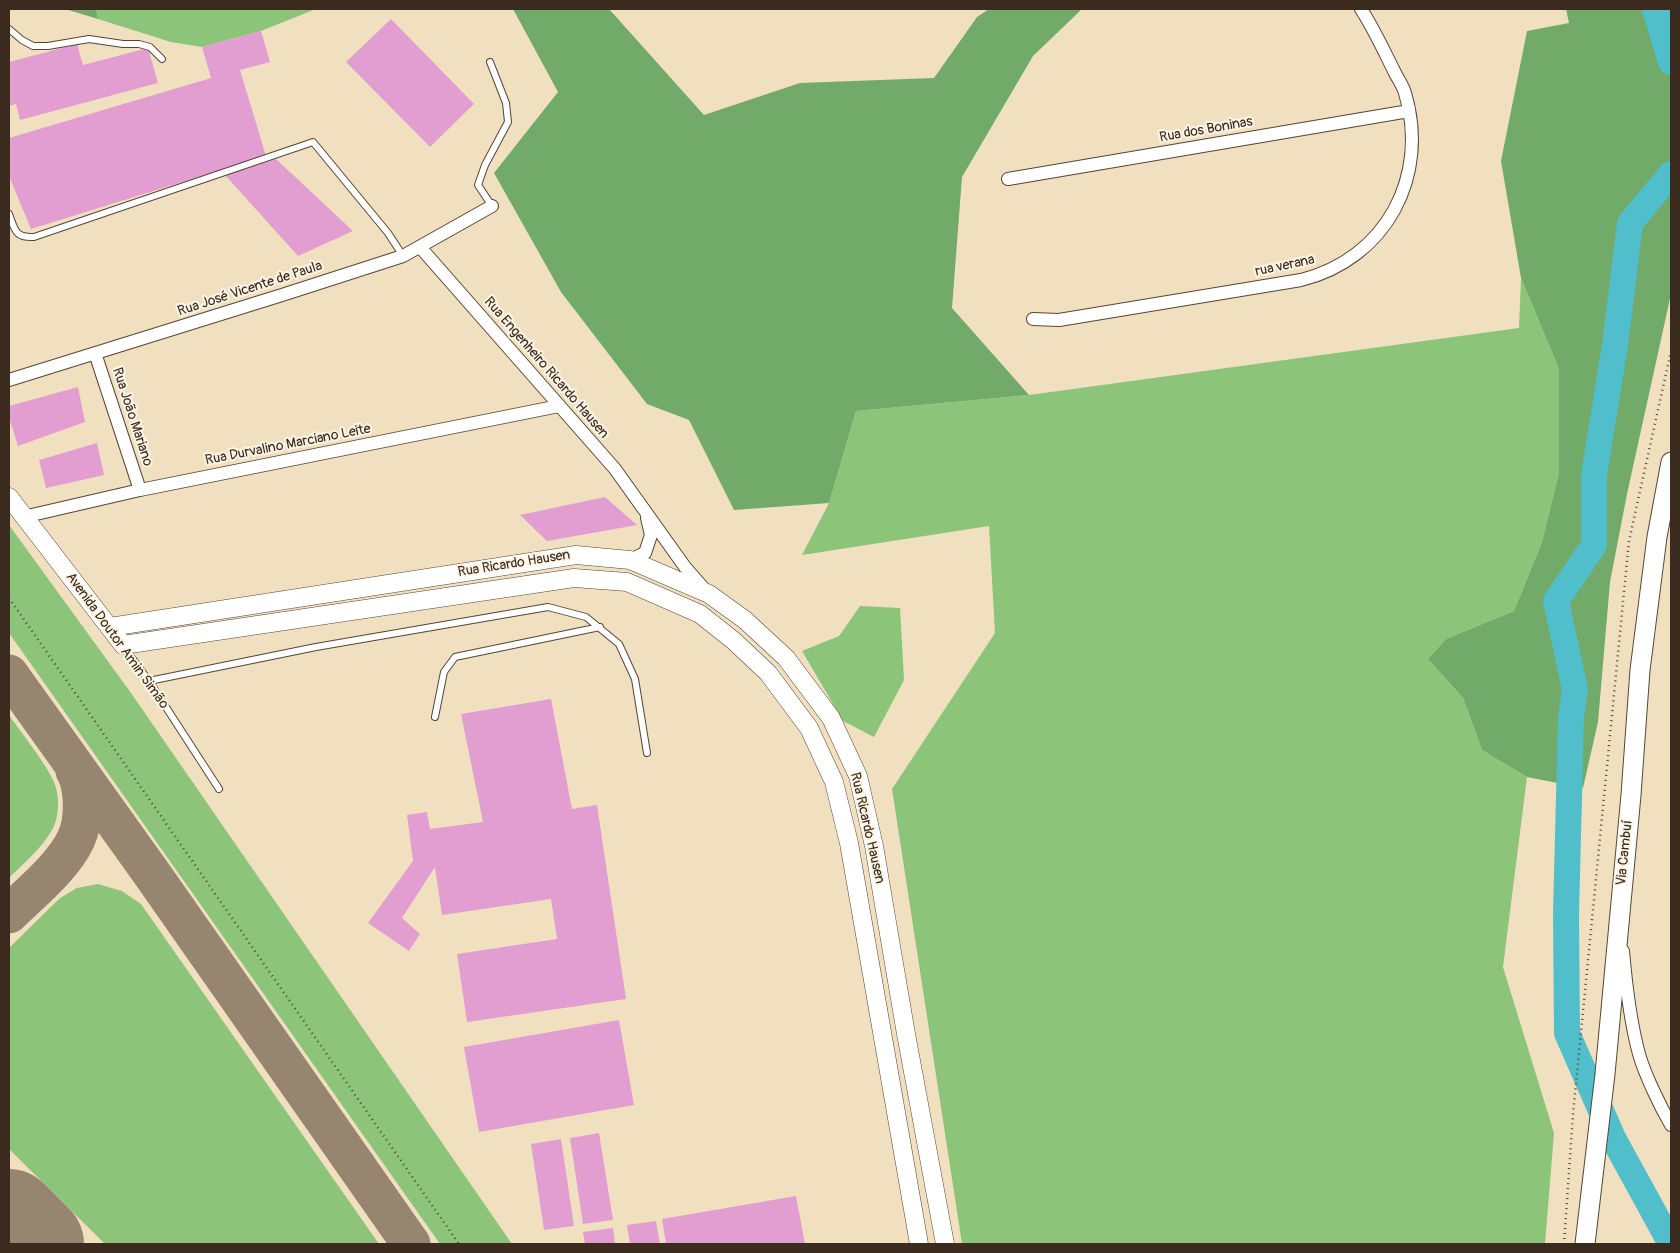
<!DOCTYPE html>
<meta charset="utf-8">
<style>
body{margin:0}
#map{position:relative;width:1680px;height:1253px;overflow:hidden;background:#f0e0c0;font-family:Pangolin,sans-serif}
canvas{display:block}
.frame{position:absolute;inset:0;border:10px solid #3b2a1e;pointer-events:none}
</style>
<div id="map">
<canvas width="1680" height="1253"></canvas>
<div class="frame"></div>
</div>
<script>
const g = document.querySelector('canvas').getContext('2d');
g.lineJoin = 'round';
function paint(path, color) {
  g.fillStyle = color;
  g.fill(path, 'evenodd');
}
function strokePath(path, color, width, dash) {
  g.strokeStyle = color;
  g.lineWidth = width;
  g.lineCap = dash ? 'butt' : 'round';
  g.setLineDash(dash || []);
  g.stroke(path);
}
function label(font, color, halo, rows, align = 'center') {
  g.font = font + ' Pangolin,sans-serif';
  g.lineWidth = 4;
  g.setLineDash([]);
  g.textBaseline = 'middle';
  g.strokeStyle = halo;
  g.fillStyle = color;
  for (const [text, x, y, turn = 0] of rows) {
    g.save();
    g.translate(x, y);
    g.rotate((+turn || 0) * Math.PI / 180);
    g.textAlign = isNaN(turn) ? turn : align;
    if (halo) g.strokeText(text, 0, 0);
    g.fillText(text, 0, 0);
    g.restore();
  }
}
paint(new Path2D(`
 M 96,9 L 316,9 L 261,31 L 202,47 L 171,42 L 98,19 Z
 M 1521,278 L 1559,369 L 1559,473 L 1542,542 L 1514,611 L 1446,639 L 1428,659 L 1463,698 L 1482,750 L 1527,777 L 1503,967 L 1554,1133 L 1545,1244 L 962,1244 L 892,789 L 995,633 L 989,526 L 802,555 L 829,503 L 856,411 L 1029,395 L 1519,328 Z
 M 9,525 L 131,693 L 512,1244 L 440,1244 L 9,633 Z
 M 860,606 L 900,608 L 904,680 L 874,737 L 843,721 L 802,651 L 839,636 Z
 M 9,715 C 22,734 42,758 52,778 C 60,792 60,816 52,830 C 42,848 24,863 9,878 Z
 M 98,884 L 122,891 L 141,904 L 379,1244 L 105,1244 L 9,1149 L 9,948 L 60,898 L 77,888 Z`), '#8cc579');
paint(new Path2D(`
 M 65,9 L 96,9 L 98,19 Z
 M 513,9 L 609,9 L 704,115 L 800,83 L 934,78 L 977,17 L 989,9 L 1082,9 L 1033,56 L 962,177 L 952,308 L 1029,395 L 856,411 L 829,503 L 734,510 L 689,420 L 647,404 L 561,292 L 494,173 L 558,92 Z
 M 1566,9 L 1671,9 L 1671,294 L 1627,494 L 1610,582 L 1598,722 L 1583,788 L 1527,777 L 1482,750 L 1463,698 L 1428,659 L 1446,639 L 1514,611 L 1542,542 L 1559,473 L 1559,369 L 1521,278 L 1501,161 L 1527,31 L 1569,23 Z`), '#71aa69');
strokePath(new Path2D(`
 M 1655,9 L 1671,62
 M 1671,1244 L 1613,1138 L 1567,1033 L 1566,914 L 1571,717 L 1575,689 L 1556,601 L 1594,545 L 1594,475 L 1615,345 L 1630,223 L 1671,174`), '#51becb', 26);
strokePath(new Path2D(`
 M 9,674 L 152,874 L 411,1244
 M 9,914 C 30,893 63,867 76,839 C 82,826 83,811 82,797 C 81,788 80,779 75,771`), '#96856f', 39);
strokePath(new Path2D(`
 M 9,1218 L 35,1244`), '#96856f', 98);
paint(new Path2D(`
 M 391,19 L 474,104 L 430,147 L 346,62 Z
 M 261,31 L 270,62 L 240,70 L 266,156 L 31,229 L 9,176 L 9,138 L 211,78 L 202,47 Z
 M 77,44 L 83,65 L 148,48 L 158,83 L 20,120 L 16,104 L 9,106 L 9,62 Z
 M 276,159 L 353,231 L 298,256 L 225,175 Z
 M 78,387 L 85,422 L 18,446 L 9,417 L 9,406 Z
 M 97,443 L 104,475 L 46,488 L 39,460 Z
 M 605,497 L 637,525 L 547,541 L 520,515 Z
 M 551,699 L 572,809 L 597,805 L 626,999 L 467,1022 L 457,954 L 557,939 L 551,899 L 442,915 L 435,867 L 402,918 L 420,934 L 409,951 L 368,923 L 413,861 L 407,815 L 427,812 L 430,829 L 483,822 L 461,714 Z
 M 619,1020 L 634,1105 L 479,1132 L 464,1047 Z
 M 599,1133 L 613,1220 L 583,1224 L 570,1138 Z
 M 561,1139 L 574,1226 L 544,1230 L 531,1144 Z
 M 796,1196 L 805,1244 L 666,1244 L 662,1219 Z
 M 656,1221 L 660,1244 L 630,1244 L 627,1225 Z
 M 613,1228 L 615,1244 L 585,1244 L 583,1232 Z`), '#e29ed0');
const lane = new Path2D(`
 M 9,29 L 22,40 L 33,46 L 48,46 L 89,39 L 123,44 L 139,44 L 150,47 L 162,59
 M 490,62 L 506,103 L 508,122 L 485,165 L 478,185 L 492,206
 M 9,214 C 15,230 15,238 34,237 L 313,142 L 388,233 L 403,256
 M 124,647 L 149,681 L 219,789
 M 149,681 L 316,647 L 548,607 L 586,617 L 619,644 L 635,679 L 647,753
 M 435,717 L 444,672 L 455,657 L 600,627`);
const street = new Path2D(`
 M 1008,179 L 1409,111
 M 420,247 L 615,469 L 685,567 L 706,591
 M 1033,319 L 1059,320 L 1301,280 C 1386,259 1430,176 1405,93 C 1403,86 1398,79 1395,73 C 1384,51 1374,29 1361,9
 M 95,353 L 140,490
 M 9,380 L 282,295 L 403,256 L 492,206
 M 23,517 L 140,490 L 559,406
 M 630,560 L 645,553 L 651,535 L 647,518
 M 1623,951 C 1626,985 1630,1021 1639,1054 C 1645,1075 1660,1106 1671,1125`);
const secondary = new Path2D(`
 M 9,497 L 123,645 L 574,578 L 627,582 L 700,614 L 734,641 L 768,673 L 809,728 L 834,782 L 849,843 L 919,1244
 M 110,627 L 576,555 L 630,560 L 709,594 L 745,620 L 786,658 L 831,718 L 858,776 L 874,846 L 906,1034 L 945,1244`);
const primary = new Path2D(`
 M 1585,1244 L 1605,1074 L 1631,795 L 1640,670 L 1657,537 L 1671,462`);
strokePath(lane, '#564536', 8);
strokePath(street, '#564536', 14);
strokePath(secondary, '#564536', 19);
strokePath(primary, '#564536', 21);
strokePath(new Path2D(`
 M 9,598 L 459,1244
 M 1564,1244 L 1573,1114 L 1629,541 L 1671,351`), '#564536', 2.5, [1, 4]);
strokePath(lane, '#fff', 6);
strokePath(street, '#fff', 12);
strokePath(secondary, '#fff', 18);
strokePath(primary, '#fff', 19);
label('14px', '#3b2a1e', '#fcf5e5', [
 ["Rua dos Boninas",1206,130,-10],
 ["rua verana",1285,266,-12],
 ["Rua José Vicente de Paula",250,289,-18],
 ["Rua Engenheiro Ricardo Hausen",546,368,49],
 ["Rua João Mariano",132,417,72],
 ["Rua Durvalino Marciano Leite",288,445,-11],
 ["Rua Ricardo Hausen",514,564,-9],
 ["Avenida Doutor Amin Simão",117,641,54],
 ["Rua Ricardo Hausen",867,828,77],
 ["Via Cambuí",1625,853,-84]
]);
</script>
